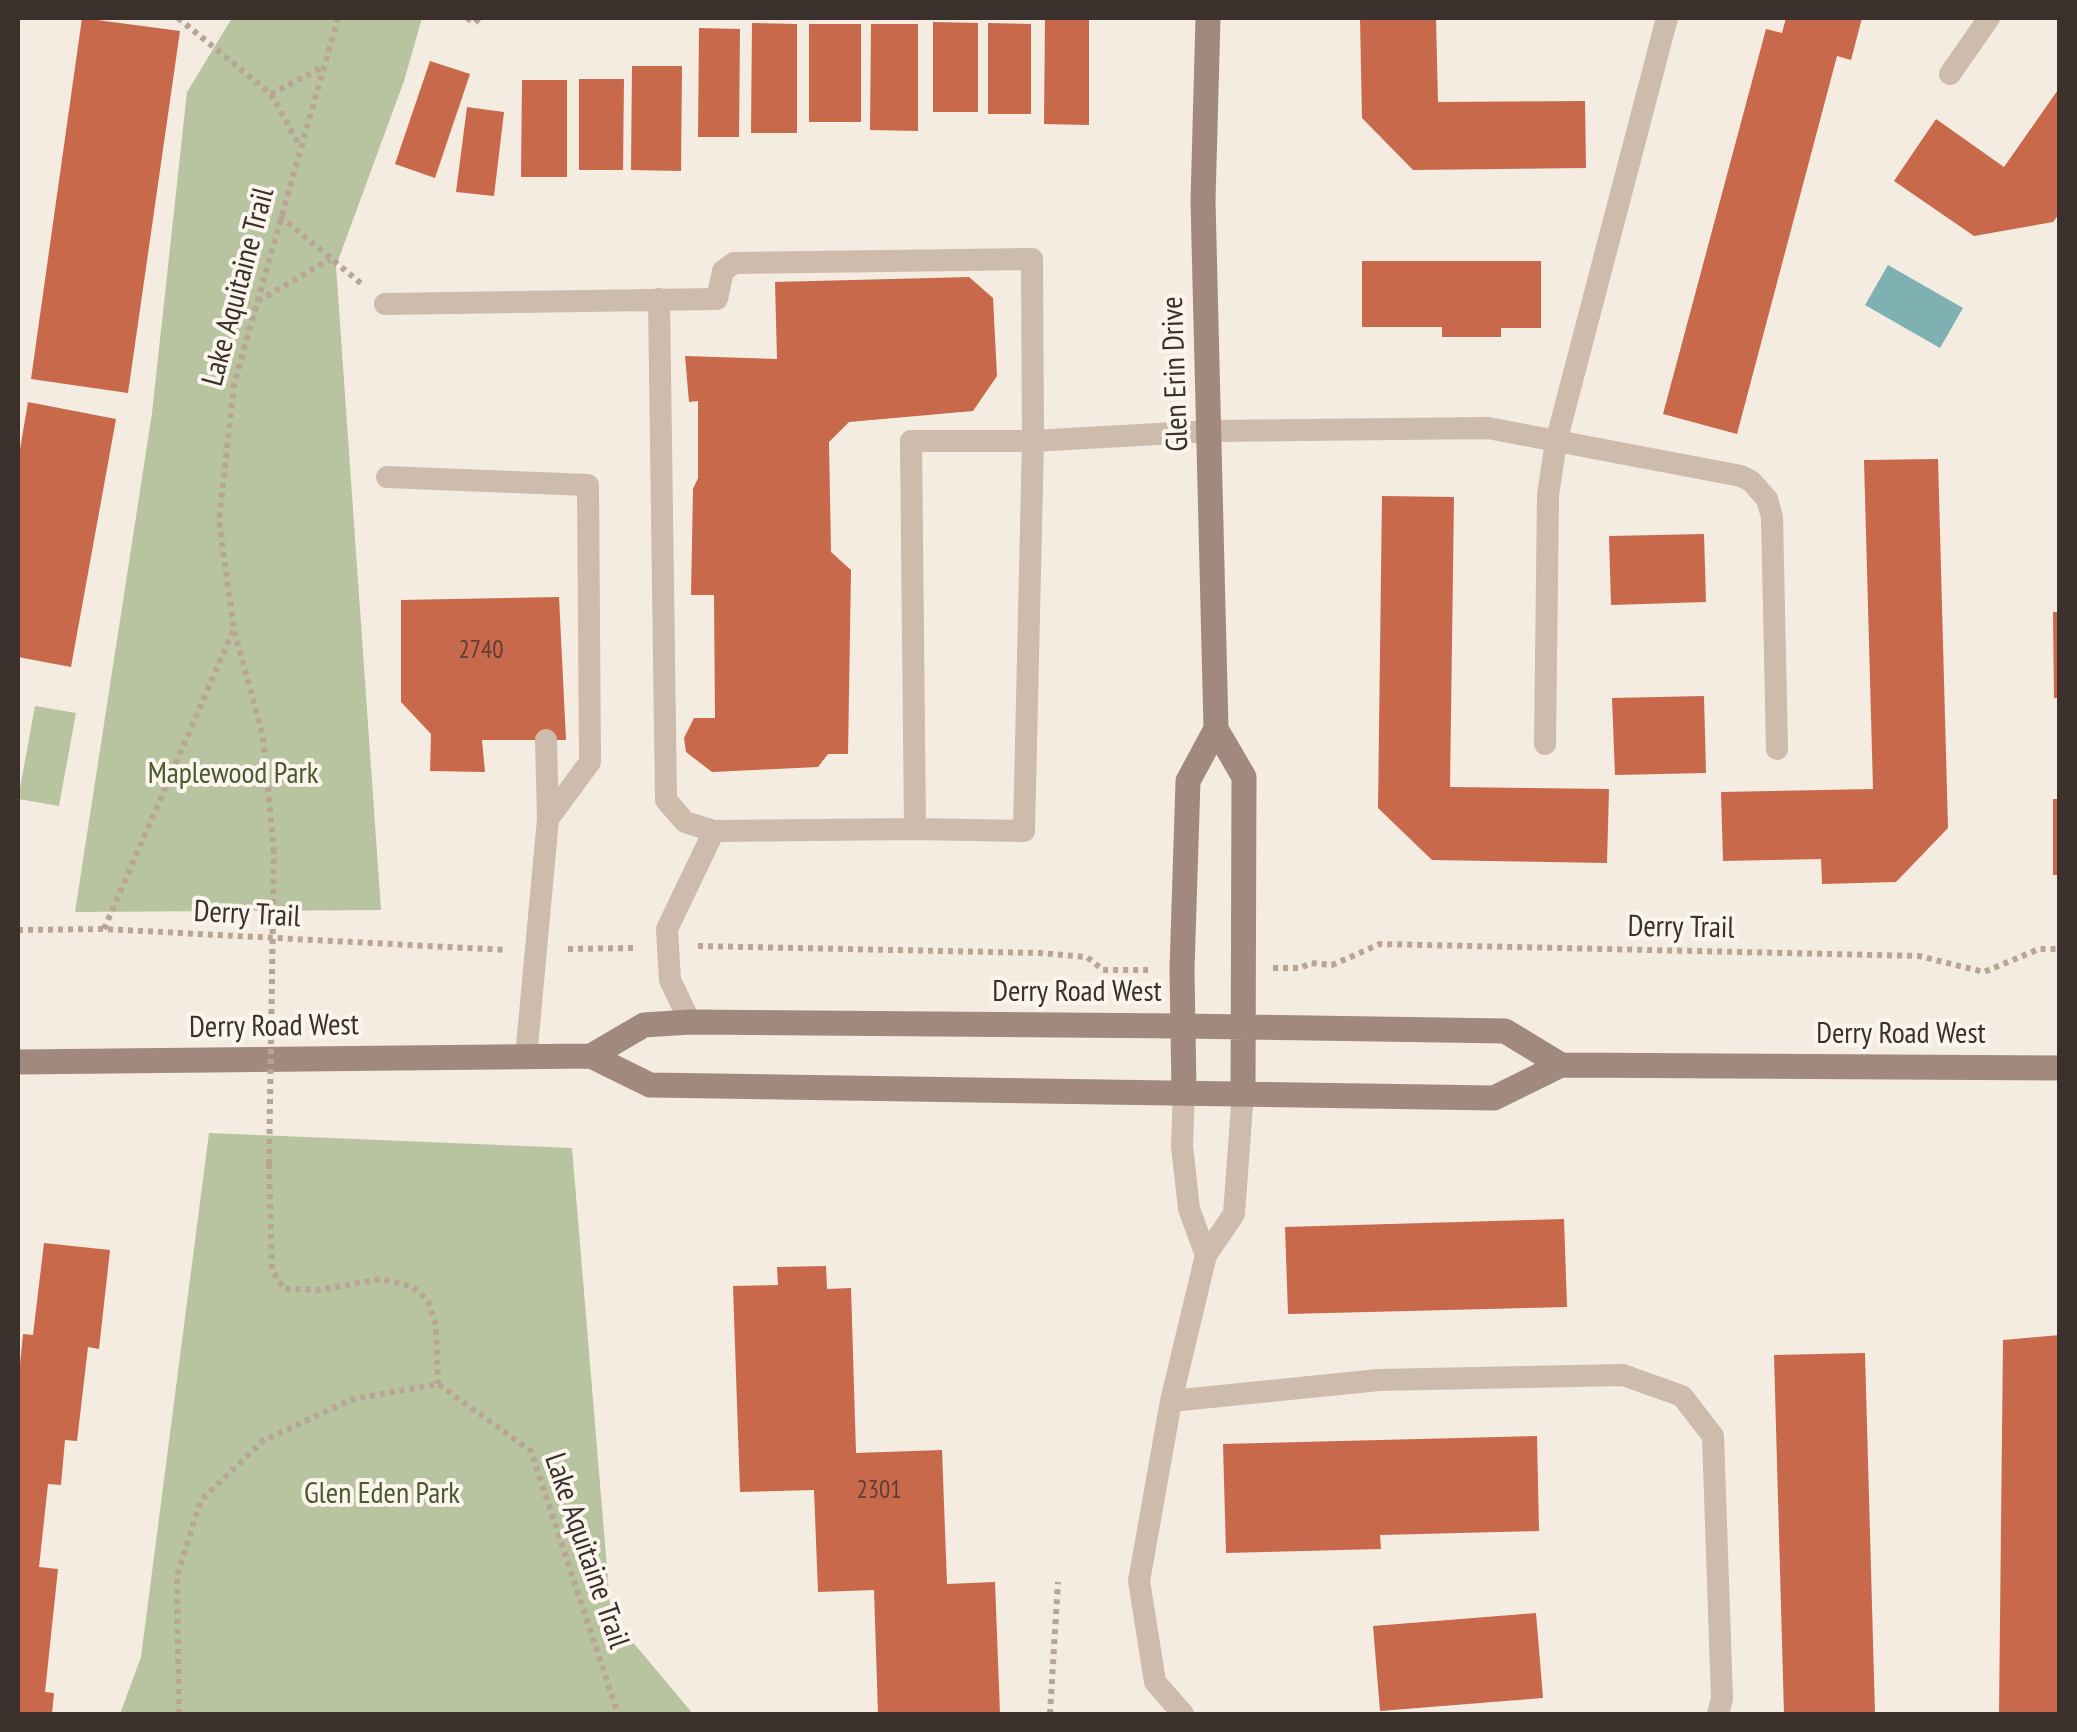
<!DOCTYPE html>
<style>
body{margin:0}
#map{position:relative;width:2077px;height:1732px;overflow:hidden;background:#f4ebe1;font-family:"PT Sans Narrow",sans-serif}
canvas{display:block}
.frame{position:absolute;inset:0;border:20px solid #3b302b;pointer-events:none}
</style>
<div id="map">
<canvas width="2077" height="1732"></canvas>
<div class="frame"></div>
</div>
<script>
const c = document.querySelector('canvas').getContext('2d');
c.lineJoin = 'round';
function fillPath(path, color) {
  c.fillStyle = color;
  c.fill(path, 'evenodd');
}
function poly(rows) {
  const path = new Path2D();
  for (const r of rows) {
    path.moveTo(r[0], r[1]);
    for (let i = 2; i < r.length; i += 2) path.lineTo(r[i], r[i + 1]);
  }
  return path;
}
function stroke(path, color, width, dash) {
  c.strokeStyle = color;
  c.lineWidth = width;
  c.lineCap = dash ? 'butt' : 'round';
  c.setLineDash(dash || []);
  c.stroke(path);
}
function label(font, color, halo, rows, align = 'center') {
  c.font = font + ' "PT Sans Narrow",sans-serif';
  c.lineWidth = 8;
  c.setLineDash([]);
  c.textBaseline = 'middle';
  c.strokeStyle = halo;
  c.fillStyle = color;
  for (const [text, x, y, turn = 0] of rows) {
    c.save();
    c.translate(x, y);
    c.rotate((+turn || 0) * Math.PI / 180);
    c.textAlign = isNaN(turn) ? turn : align;
    if (halo) c.strokeText(text, 0, 0);
    c.fillText(text, 0, 0);
    c.restore();
  }
}
const green = poly([
 [232,18,422,18,404,81,336,266,381,910,75,912,152,413,187,92],
 [35,706,76,713,59,806,18,799],
 [209,1133,572,1148,611,1616,693,1714,120,1714,141,1657]
]);
const water = poly([
 [1888,265,1963,308,1940,348,1865,305]
]);
const building = poly([
 [82,18,180,31,128,393,31,379],
 [1045,18,1089,18,1089,125,1044,124],
 [1360,18,1436,18,1438,102,1585,101,1586,168,1413,170,1362,118],
 [1786,18,1862,18,1851,60,1837,56,1737,434,1663,414,1766,29,1782,33],
 [933,22,978,23,978,112,933,112],
 [752,23,797,24,797,133,751,133],
 [988,23,1031,24,1031,114,988,114],
 [809,24,861,24,861,122,809,122],
 [871,24,918,24,918,131,870,130],
 [699,28,740,29,739,137,698,137],
 [430,61,470,74,435,178,395,164],
 [632,66,682,66,681,171,631,170],
 [579,79,624,79,623,170,579,170],
 [522,80,567,80,567,177,521,177],
 [2060,87,2060,213,2053,222,1974,236,1894,181,1936,119,2004,167],
 [467,107,504,112,494,196,456,192],
 [1362,261,1541,261,1541,328,1501,328,1501,337,1442,337,1442,327,1362,327],
 [969,277,993,298,997,376,973,411,849,422,829,442,831,552,851,570,848,754,828,754,818,767,712,772,686,752,684,738,694,718,715,718,714,595,691,595,693,489,698,478,698,401,689,402,685,356,777,359,775,282],
 [28,402,116,419,71,667,18,657,18,461],
 [1938,459,1948,828,1896,882,1822,884,1821,859,1723,861,1721,792,1873,789,1864,460],
 [1382,496,1454,497,1450,787,1609,789,1607,863,1432,860,1378,808],
 [1704,534,1706,602,1611,605,1609,536],
 [559,597,566,740,482,740,485,772,430,771,431,734,401,702,401,600],
 [2053,612,2060,612,2060,698,2054,698],
 [1704,696,1706,773,1615,775,1612,698],
 [2053,799,2060,799,2060,875,2053,875],
 [1564,1219,1567,1307,1288,1314,1285,1227],
 [44,1243,110,1250,99,1349,88,1347,77,1441,65,1440,61,1485,48,1484,39,1567,58,1569,45,1692,54,1693,52,1714,18,1714,18,1385,23,1334,33,1335],
 [826,1266,827,1289,851,1288,856,1453,942,1450,947,1584,995,1582,1000,1714,878,1714,874,1590,818,1592,814,1490,740,1492,733,1286,778,1285,777,1267],
 [2060,1335,2060,1714,1999,1714,2003,1340],
 [1865,1353,1875,1714,1784,1714,1774,1355],
 [1537,1436,1539,1531,1380,1535,1381,1549,1226,1553,1223,1444],
 [1536,1613,1543,1698,1380,1711,1373,1626]
]);
const path = poly([
 [178,18,271,94,321,68],
 [467,18,475,23,479,18],
 [271,94,299,145],
 [280,216,364,286],
 [258,301,330,259],
 [2059,752,2060,752],
 [274,852,263,736,234,630,219,521,234,384,338,18],
 [104,929,233,631],
 [18,930,104,929,505,950],
 [698,946,1040,953,1087,957,1103,970,1150,970],
 [568,949,635,948],
 [1273,968,1301,968,1310,963,1332,965,1380,944,1919,956,1984,972,2039,949,2060,949],
 [269,1164,272,1270,284,1289,319,1290,381,1279,413,1287,428,1301,436,1326,438,1384],
 [179,1714,177,1576,201,1500,264,1440,353,1399,438,1384,531,1451,618,1714],
 [1050,1714,1058,1582]
]);
const lane = poly([
 [1950,74,1989,18],
 [659,299,666,800,685,822,714,831,915,829,911,441,1033,441,1024,831,915,829],
 [385,304,717,299,723,271,734,263,1032,259,1033,441,1211,431,1488,428,1741,476,1751,481,1767,499,1772,517,1777,749],
 [387,477,588,485,590,762,548,819,526,1057],
 [546,740,548,819],
 [1545,744,1548,495,1556,442,1667,18],
 [690,1022,670,980,667,929,714,831],
 [1184,1091,1182,1146,1189,1209,1206,1255],
 [1171,1401,1379,1380,1623,1375,1682,1396,1713,1436,1722,1699,1718,1714],
 [1183,1714,1155,1682,1139,1581,1171,1401,1206,1255,1234,1214,1243,1092]
]);
const secondary = poly([
 [1216,729,1244,777,1243,1092],
 [591,1056,644,1025,690,1022,1182,1026,1505,1031,1561,1065],
 [18,1062,591,1056,650,1085,1494,1098,1561,1065,2060,1068],
 [1184,1091,1182,969,1188,781,1216,729,1203,201,1208,18]
]);
const pathBridge = poly([
 [269,1164,274,852]
]);
const numberNames = [
 ["2740",481,651],
 ["2301",879,1491]
];
const streetNames = [
 ["Lake Aquitaine Trail",239,287,-75],
 ["Glen Erin Drive",1176,374,-92],
 ["Derry Trail",247,915,3],
 ["Derry Trail",1681,928,1],
 ["Derry Road West",1077,992],
 ["Derry Road West",274,1027,-1],
 ["Derry Road West",1901,1034],
 ["Lake Aquitaine Trail",586,1551,71]
];
const parkNames = [
 ["Maplewood Park",233,774],
 ["Glen Eden Park",382,1494]
];
fillPath(green, '#b8c4a0');
fillPath(water, '#7fb0b2');
fillPath(building, '#c8694b');
stroke(path, '#b9a596', 6, [5, 5]);
stroke(lane, '#cdbbac', 22);
stroke(secondary, '#a18a7d', 25);
stroke(pathBridge, '#b9a596', 6, [5, 5]);
label('25px', '#5e3e33', null, numberNames);
label('30px', '#3b302b', '#fbf5ee', streetNames);
label('30px', '#4a5a2e', '#fbf5ee', parkNames);
</script>
